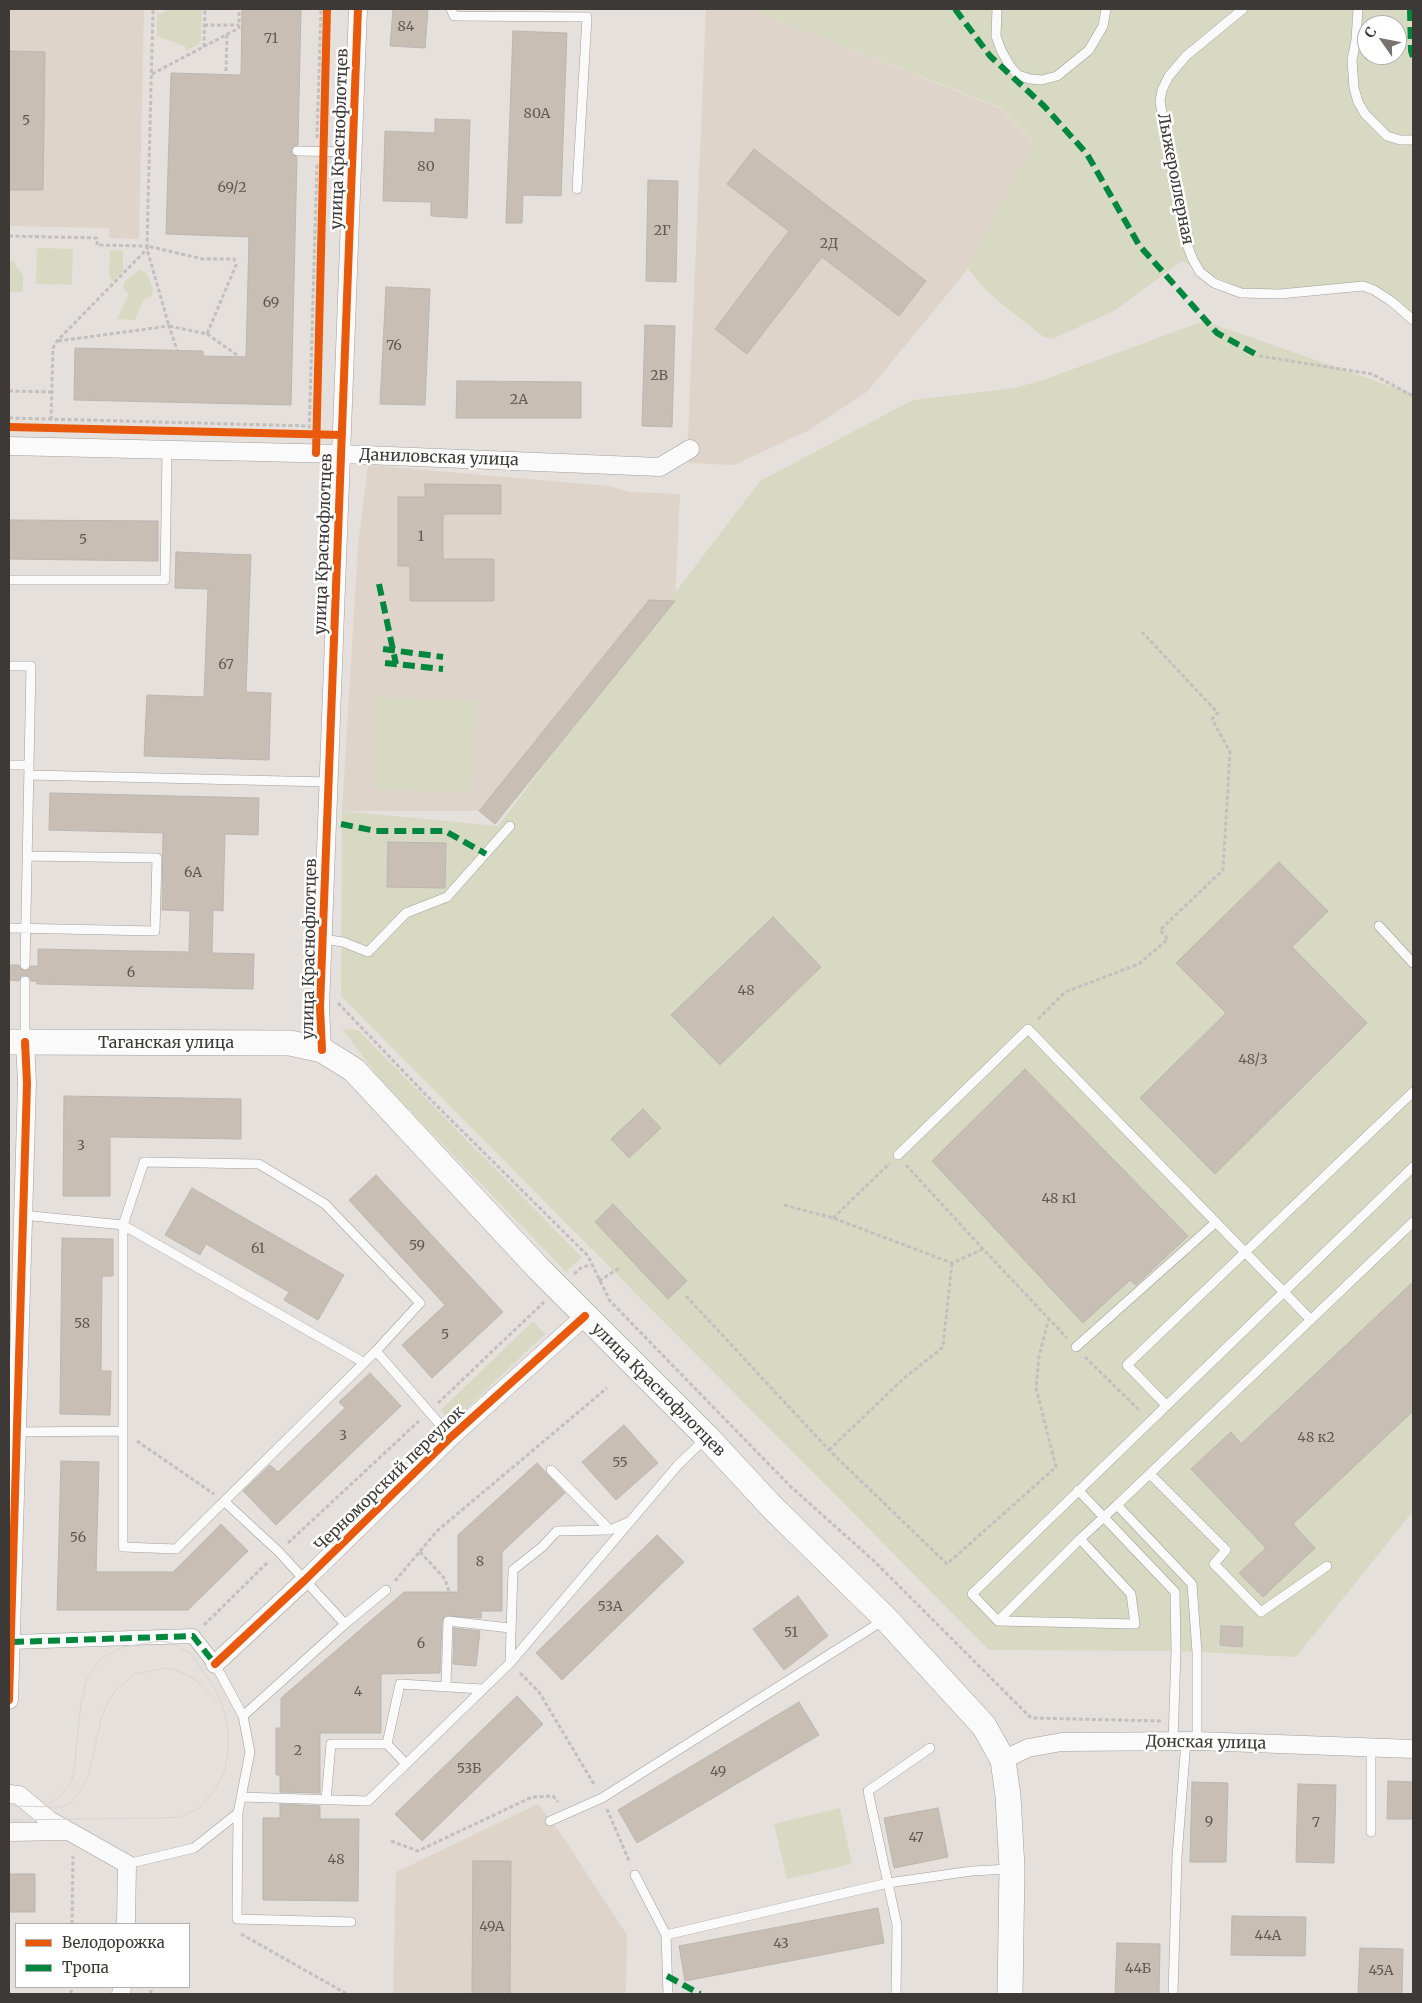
<!DOCTYPE html>
<meta charset="utf-8">
<style>
body{margin:0}
#map{position:relative;width:1422px;height:2003px;overflow:hidden;background:#e5e0db;font-family:Merriweather,serif}
canvas{display:block}
.frame{position:absolute;inset:0;border:10px solid #3d3936;pointer-events:none}
.legend{position:absolute;left:15px;top:1923px;width:175px;height:65px;box-sizing:border-box;background:#fff;border:1px solid #b1b0af;margin:0;padding:6px 9px;list-style:none;font-size:15px;color:#3d3936}
.legend li{display:flex;align-items:center;gap:10px;height:25px}
.legend b{width:25px;border:1px solid #b1b0af}
.north{position:absolute;left:1357px;top:15px;width:50px;height:50px;box-sizing:border-box;background:#fff;border:1px solid #b1b0af;border-radius:50%;rotate:303deg;font-size:14px;font-weight:700;line-height:20px;text-align:center;color:#3d3936}
.north::after{content:'';display:block;margin:auto;width:18px;height:22px;background:#787370;clip-path:polygon(50% 0,100% 100%,50% 72%,0 100%)}
</style>
<div id="map">
<canvas width="1422" height="2003"></canvas>
<div class="frame"></div>
<ul class="legend">
<li><b style="height:6px;background:#e8590c"></b>Велодорожка</li>
<li><b style="height:6px;background:#00873e"></b>Тропа</li>
</ul>
<div class="north">С</div>
</div>
<script>
const c = document.querySelector('canvas').getContext('2d');
c.lineJoin = 'round';
function fillPath(path, color) {
  c.fillStyle = color;
  c.fill(path, 'evenodd');
}
function poly(rows) {
  const path = new Path2D();
  for (const r of rows) {
    path.moveTo(r[0], r[1]);
    for (let i = 2; i < r.length; i += 2) path.lineTo(r[i], r[i + 1]);
  }
  return path;
}
function stroke(path, color, width, dash) {
  c.strokeStyle = color;
  c.lineWidth = width;
  c.lineCap = dash ? 'butt' : 'round';
  c.setLineDash(dash || []);
  c.stroke(path);
}
function label(font, color, halo, rows, align = 'center') {
  c.font = font + ' Merriweather,serif';
  c.lineWidth = 5;
  c.setLineDash([]);
  c.textBaseline = 'middle';
  c.strokeStyle = halo;
  c.fillStyle = color;
  for (const [text, x, y, turn = 0] of rows) {
    c.save();
    c.translate(x, y);
    c.rotate((+turn || 0) * Math.PI / 180);
    c.textAlign = isNaN(turn) ? turn : align;
    if (halo) c.strokeText(text, 0, 0);
    c.fillText(text, 0, 0);
    c.restore();
  }
}
const built = poly([
 [9,9,144,9,139,239,109,238,109,228,9,226],
 [706,9,750,9,1001,109,1034,143,968,269,867,392,809,430,734,465,689,463,690,449,688,436],
 [368,465,609,486,630,492,680,494,675,601,649,600,479,811,342,811,358,546],
 [538,1804,561,1834,627,1935,626,1994,393,1994,396,1872]
]);
const green = poly([
 [169,9,202,9,201,40,199,44,186,51,186,47,157,36,157,12,160,14],
 [750,9,1413,9,1413,318,1371,282,1258,297,1182,261,1114,311,1052,339,1044,337,1003,305,984,288,968,269,1034,142,1001,108],
 [1367,25,1397,25,1397,55,1367,55],
 [37,248,73,249,72,285,36,284],
 [110,250,123,251,123,271,113,281,109,277],
 [9,261,13,261,23,276,23,292,9,292],
 [139,270,145,272,148,276,153,290,152,296,143,300,135,320,117,319,129,294,123,287,125,281],
 [1204,321,1413,394,1413,1511,1296,1657,1176,1651,989,1650,341,996,342,811,498,826,760,481,913,400,1015,388,1046,379],
 [377,697,476,701,469,793,377,789],
 [342,1029,358,1030,582,1257,566,1272,381,1080],
 [533,1321,545,1334,465,1410,451,1416,445,1415,441,1410],
 [840,1808,852,1864,787,1879,774,1824]
]);
const building = poly([
 [242,9,301,9,298,145,294,146,291,150,292,154,297,157,291,405,74,400,75,348,203,351,203,356,246,357,249,237,166,234,171,73,241,75,242,9],
 [393,9,428,9,425,48,390,46,393,9],
 [513,31,567,33,561,196,523,195,522,223,506,223,513,31],
 [9,51,45,52,43,190,9,190,9,51],
 [435,119,470,120,467,218,431,216,431,202,383,201,385,131,435,133,435,119],
 [754,149,926,281,899,316,822,257,747,354,715,329,789,231,727,184,754,149],
 [648,180,678,181,676,282,646,281,648,180],
 [386,287,430,289,425,405,380,404,386,287],
 [645,325,675,326,672,427,642,426,645,325],
 [457,381,581,382,581,418,456,418,457,381],
 [425,484,501,485,501,514,443,514,443,559,494,559,494,601,410,601,410,566,398,566,398,497,425,497,425,484],
 [9,520,158,521,158,561,9,559,9,520],
 [176,552,251,555,246,692,271,693,269,760,144,756,147,695,204,697,208,589,175,588,176,552],
 [649,600,675,601,495,824,479,811,649,600],
 [50,793,259,798,258,835,225,834,223,911,213,910,212,953,254,954,253,989,37,984,37,981,31,981,30,977,25,975,21,976,19,981,9,980,9,965,19,965,20,968,24,971,28,970,31,966,38,966,38,949,189,952,190,911,162,910,163,833,49,830,50,793],
 [388,842,446,843,445,888,387,887,388,842],
 [1279,862,1328,911,1292,947,1367,1023,1215,1174,1140,1098,1226,1013,1176,963,1279,862],
 [773,917,821,967,720,1065,671,1015,773,917],
 [1025,1069,1188,1236,1136,1285,1130,1280,1083,1323,932,1161,1025,1069],
 [64,1096,241,1099,241,1139,110,1137,110,1196,63,1196,64,1096],
 [643,1109,661,1128,629,1158,611,1139,643,1109],
 [376,1175,503,1312,432,1378,402,1345,445,1305,349,1200,376,1175],
 [192,1188,344,1275,318,1320,284,1300,289,1292,206,1244,200,1255,165,1235,192,1188],
 [613,1204,687,1281,668,1299,595,1222,613,1204],
 [62,1238,113,1239,113,1276,102,1276,101,1371,111,1371,110,1415,60,1414,62,1238],
 [1413,1282,1413,1411,1293,1524,1315,1548,1263,1597,1239,1573,1266,1548,1191,1469,1231,1432,1241,1444,1413,1282],
 [370,1373,401,1406,276,1525,243,1491,270,1465,278,1472,345,1408,339,1402,370,1373],
 [624,1425,658,1463,616,1500,582,1462,624,1425],
 [61,1461,99,1462,96,1572,173,1572,221,1524,248,1551,188,1610,57,1610,61,1461],
 [537,1463,565,1493,502,1552,502,1611,481,1611,481,1618,445,1616,442,1621,440,1673,381,1674,381,1733,320,1733,320,1793,280,1792,280,1775,276,1775,276,1728,281,1728,281,1698,404,1592,458,1592,458,1535,537,1463],
 [657,1535,684,1562,562,1680,536,1653,657,1535],
 [798,1596,828,1636,784,1670,753,1629,798,1596],
 [1221,1626,1243,1627,1242,1647,1220,1645,1221,1626],
 [454,1628,480,1631,476,1666,453,1664,454,1628],
 [517,1696,543,1724,422,1841,395,1814,517,1696],
 [799,1702,819,1735,637,1843,618,1810,799,1702],
 [1388,1781,1413,1782,1413,1819,1387,1819,1388,1781],
 [1192,1782,1228,1783,1226,1862,1190,1862,1192,1782],
 [1298,1784,1336,1785,1334,1863,1296,1862,1298,1784],
 [280,1804,320,1806,320,1819,359,1819,358,1901,263,1900,263,1818,280,1818,280,1804],
 [938,1808,948,1857,894,1868,884,1818,938,1808],
 [473,1861,511,1861,510,1994,472,1994,473,1861],
 [9,1874,35,1874,35,1912,9,1912,9,1874],
 [878,1908,884,1943,685,1981,679,1946,878,1908],
 [1232,1916,1306,1917,1305,1956,1231,1955,1232,1916],
 [1117,1943,1160,1944,1159,1994,1115,1994,1117,1943],
 [1360,1948,1403,1949,1402,1994,1358,1994,1360,1948]
]);
const path = poly([
 [204,25,239,25],
 [204,47,205,9],
 [226,71,227,34],
 [152,74,239,28,239,9],
 [317,138,321,9],
 [9,236,97,238,97,245,147,246,153,9],
 [207,334,240,357],
 [58,341,169,326,177,350],
 [1259,356,1372,374,1413,396],
 [9,391,52,392],
 [9,418,310,426],
 [51,420,53,348,57,341,147,249,147,246,203,259,234,259,236,265,207,334,169,326,147,249],
 [309,435,317,164],
 [338,1003,428,1097,577,1245,588,1256,610,1301,790,1486,874,1561,1031,1718,1161,1721],
 [1038,1019,1065,992,1139,964,1168,939,1160,930,1223,870,1230,752,1212,719,1218,713,1142,632],
 [906,1165,983,1249,1067,1338],
 [784,1205,833,1218,952,1263,983,1249],
 [833,1218,890,1163],
 [574,1274,582,1267,591,1265],
 [599,1281,621,1267],
 [686,1296,829,1450,947,1564,1056,1467,1036,1388,1039,1356,1049,1318],
 [1085,1357,1141,1412],
 [438,1403,544,1302],
 [137,1441,214,1494],
 [829,1450,902,1380,943,1347,952,1263],
 [288,1543,419,1421],
 [420,1552,445,1579,451,1598,451,1608],
 [395,1581,437,1531,607,1388],
 [204,1625,269,1561],
 [520,1673,539,1692,595,1786],
 [607,1809,630,1863],
 [391,1841,418,1851,532,1797,553,1796,558,1802],
 [72,1924,73,1856],
 [241,1934,347,1994],
 [71,1994,72,1987],
 [151,1994,151,1987]
]);
const service = poly([
 [451,9,454,16,587,17,577,189],
 [997,9,996,36,1001,50,1010,66,1018,75,1030,79,1042,80,1057,76,1089,50,1103,26,1106,9],
 [1243,9,1186,56,1169,76,1162,90,1160,101,1172,171,1186,242,1193,260,1200,272,1214,283,1241,293,1280,294,1363,286,1374,290,1391,301,1413,320],
 [1358,9,1356,40,1352,60,1354,88,1358,102,1365,114,1387,136,1400,140,1413,140],
 [297,151,353,152],
 [9,580,165,580,167,450],
 [9,666,31,666,25,965],
 [9,765,29,765],
 [29,775,329,782],
 [1379,926,1413,963],
 [9,928,155,931,157,858,27,856],
 [323,939,343,942,368,952,406,913,447,897,510,826],
 [25,1041,25,981],
 [898,1155,1028,1029,1311,1320],
 [144,1162,259,1164,325,1204,420,1303,376,1351,176,1549,123,1547,123,1225,144,1162],
 [22,1215,123,1225,363,1362],
 [1076,1347,1215,1223],
 [376,1351,451,1437],
 [1166,1405,1127,1365,1413,1092],
 [16,1432,122,1431],
 [551,1470,610,1530],
 [1150,1474,1226,1550,1214,1564,1261,1612,1327,1566],
 [1078,1490,1175,1592,1176,1651,1173,1741],
 [225,1502,279,1552,345,1624],
 [1117,1505,1080,1539,1131,1594,1135,1624,998,1621,972,1594,1413,1167],
 [998,1621,1080,1539],
 [510,1663,513,1570,542,1547,557,1531,610,1530,628,1522],
 [446,1686,448,1621,510,1628],
 [243,1716,345,1624,386,1590],
 [1197,1741,1197,1652,1192,1584,1117,1505,1413,1222],
 [406,1764,387,1744,400,1684,482,1689],
 [241,1797,368,1801,510,1663,678,1465,707,1437],
 [326,1800,331,1744,387,1744],
 [238,1813,237,1919,351,1922],
 [550,1821,602,1798,884,1620],
 [1371,1832,1371,1748],
 [127,1864,194,1848,238,1813,250,1752,243,1716,215,1664],
 [635,1875,666,1935,668,1994],
 [666,1935,888,1883,972,1871,1009,1869],
 [896,1994,897,1925,868,1791,930,1748],
 [1173,1994,1177,1857,1186,1741]
]);
const pedestrian = poly([
 [12,1642,193,1636,215,1664]
]);
const minor = poly([
 [9,446,341,454,660,467,690,449],
 [322,1050,320,1007,358,9],
 [215,1664,305,1580,451,1437,585,1316],
 [9,1700,27,1083,25,1042],
 [1003,1760,1028,1748,1062,1742,1197,1741,1413,1749],
 [9,1794,19,1795,49,1820,127,1864,126,1924],
 [9,1832,68,1831],
 [121,1994,122,1987]
]);
const secondary = poly([
 [9,1042,290,1043,322,1050,354,1070,538,1268,707,1437,772,1507,886,1619,984,1726,1003,1760,1008,1796,1012,1868,1010,1994]
]);
const tram = poly([
 [9,1806,59,1807,69,1804,78,1794,89,1774,101,1719,108,1701,117,1689,135,1674,165,1668,175,1670,186,1674,197,1681,217,1701],
 [9,1820,160,1818,180,1817,199,1808,214,1791,224,1773,228,1753,228,1731,223,1707,214,1686,191,1654,172,1643,160,1641,123,1647,102,1658,93,1669,86,1681,81,1703,74,1771,71,1783,58,1798,46,1806]
]);
const quiet = poly([
 [955,9,990,56,1044,106,1087,154,1139,245,1217,333,1259,356],
 [1410,9,1411,51,1413,57],
 [379,584,396,664],
 [383,649,443,657],
 [385,663,443,669],
 [341,824,376,831,445,831,486,854],
 [12,1642,193,1636,215,1664],
 [667,1976,700,1994]
]);
const cycleway = poly([
 [9,427,342,435],
 [316,453,327,9],
 [322,1050,320,1007,358,9],
 [215,1664,305,1580,451,1437,585,1316],
 [9,1700,27,1083,25,1042]
]);
const numberNames = [
 ["84",406,27],
 ["71",271,39],
 ["80А",537,114],
 ["5",26,121],
 ["80",426,167],
 ["69/2",232,188],
 ["2Г",662,231],
 ["2Д",829,244],
 ["69",271,303],
 ["76",394,346],
 ["2В",659,376],
 ["2А",519,400],
 ["1",421,537],
 ["5",83,540],
 ["67",226,665],
 ["6А",193,873],
 ["6",131,973],
 ["48",746,991],
 ["48/3",1253,1060],
 ["3",81,1146],
 ["48 к1",1059,1199],
 ["59",417,1246],
 ["61",258,1249],
 ["58",82,1324],
 ["5",445,1335],
 ["3",343,1436],
 ["48 к2",1316,1438],
 ["55",620,1463],
 ["56",78,1538],
 ["8",480,1562],
 ["53А",610,1607],
 ["51",791,1633],
 ["6",421,1644],
 ["4",358,1692],
 ["2",298,1751],
 ["53Б",469,1769],
 ["49",718,1772],
 ["9",1209,1822],
 ["7",1316,1823],
 ["47",916,1838],
 ["48",336,1860],
 ["49А",492,1927],
 ["44А",1268,1936],
 ["43",781,1944],
 ["44Б",1138,1969],
 ["45А",1381,1971]
];
const streetNames = [
 ["улица Краснофлотцев",340,139,-88],
 ["Лыжероллерная",1175,179,79],
 ["Даниловская улица",439,458,2],
 ["улица Краснофлотцев",324,544,-88],
 ["улица Краснофлотцев",310,949,-89],
 ["Таганская улица",166,1043],
 ["улица Краснофлотцев",658,1390,45],
 ["Черноморский переулок",390,1479,-44],
 ["Донская улица",1206,1743,1]
];
fillPath(built, '#ded4ca');
fillPath(green, '#d8d9c2');
fillPath(building, '#c8beb3');
stroke(building, '#bab6b2', 1);
stroke(service, '#a19e9a', 10);
stroke(pedestrian, '#a19e9a', 15);
stroke(minor, '#a19e9a', 19);
stroke(secondary, '#a19e9a', 26);
stroke(path, '#c1c0be', 3, [4, 2.5]);
stroke(service, '#fbfafa', 9);
stroke(pedestrian, '#fbfafa', 14);
stroke(minor, '#fbfafa', 18);
stroke(secondary, '#fbfafa', 25);
stroke(tram, '#d6d4d2', 1);
stroke(quiet, '#00873e', 6, [12, 6]);
stroke(cycleway, '#e8590c', 8);
label('14px', '#605a55', null, numberNames);
label('16px', '#3d3936', '#fff', streetNames);
</script>
